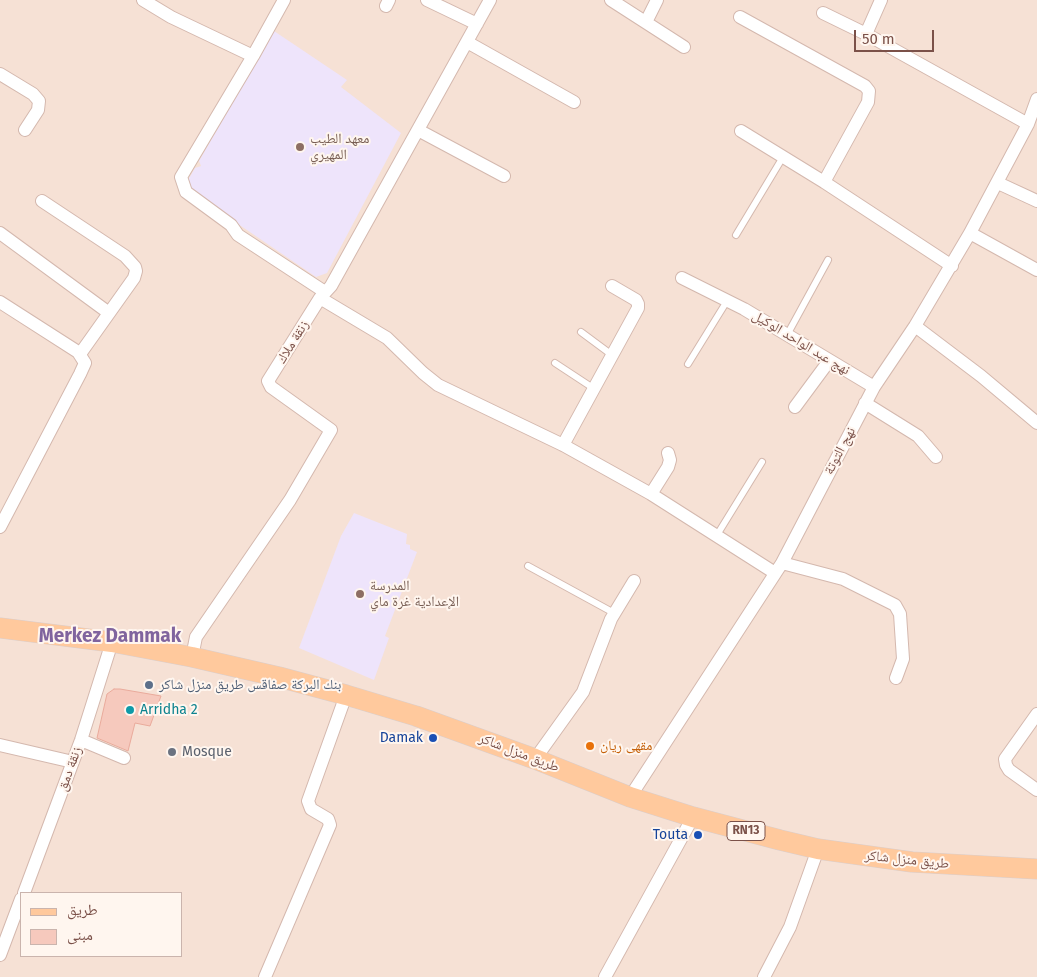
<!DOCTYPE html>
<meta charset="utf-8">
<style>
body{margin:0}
#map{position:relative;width:1037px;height:977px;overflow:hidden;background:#fef1e7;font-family:"Fira Sans","Noto Naskh Arabic",sans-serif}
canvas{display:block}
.legend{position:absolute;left:20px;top:892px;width:162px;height:65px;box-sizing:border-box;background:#fff6ef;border:1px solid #cab4ad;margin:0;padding:6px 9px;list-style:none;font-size:15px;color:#7b5149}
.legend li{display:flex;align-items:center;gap:10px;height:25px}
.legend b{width:25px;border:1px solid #cab4ad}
.scale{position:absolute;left:854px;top:30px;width:80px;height:22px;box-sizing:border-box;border:2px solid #7b5149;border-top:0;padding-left:6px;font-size:15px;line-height:18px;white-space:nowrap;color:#7b5149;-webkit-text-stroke:4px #fff6ef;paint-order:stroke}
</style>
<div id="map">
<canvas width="1037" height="977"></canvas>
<ul class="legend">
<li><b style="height:6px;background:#ffc99d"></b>طريق</li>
<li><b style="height:14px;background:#f6c9bd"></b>مبنى</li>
</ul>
<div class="scale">50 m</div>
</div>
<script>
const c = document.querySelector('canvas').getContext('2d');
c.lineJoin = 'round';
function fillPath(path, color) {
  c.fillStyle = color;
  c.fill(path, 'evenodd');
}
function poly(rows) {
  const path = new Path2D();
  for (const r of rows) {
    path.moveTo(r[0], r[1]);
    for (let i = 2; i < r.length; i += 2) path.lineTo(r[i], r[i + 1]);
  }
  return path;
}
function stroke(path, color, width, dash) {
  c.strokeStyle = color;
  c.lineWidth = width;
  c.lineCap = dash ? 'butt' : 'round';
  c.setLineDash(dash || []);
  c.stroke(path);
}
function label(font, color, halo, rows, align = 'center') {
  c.font = font + ' "Fira Sans","Noto Naskh Arabic",sans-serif';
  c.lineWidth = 4;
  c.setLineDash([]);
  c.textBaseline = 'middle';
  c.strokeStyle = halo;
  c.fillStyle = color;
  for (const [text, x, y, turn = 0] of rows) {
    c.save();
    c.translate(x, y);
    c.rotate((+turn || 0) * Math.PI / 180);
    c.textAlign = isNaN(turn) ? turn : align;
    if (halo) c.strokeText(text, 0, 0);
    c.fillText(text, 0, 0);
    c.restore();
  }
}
const residential = poly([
 [0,0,1037,0,1037,977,0,977],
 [21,893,181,893,181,956,21,956]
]);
const education = poly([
 [274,31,347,80,341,87,401,133,327,273,316,277,191,192,188,180,195,168,201,166,199,161],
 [354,513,407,534,406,544,410,545,410,549,417,552,385,636,389,638,374,680,299,648,341,536]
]);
const building = poly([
 [114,689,120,689,161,696,150,726,135,723,128,751,97,738,107,694,114,689]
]);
const lane = poly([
 [736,235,783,157],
 [581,332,612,355],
 [787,335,828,260],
 [555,363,593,388],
 [688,364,727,301],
 [717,535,762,462],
 [528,566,614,613]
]);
const street = poly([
 [143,0,171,17,253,56],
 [284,0,253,56,181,177,186,192,231,225,238,235,325,292],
 [427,0,477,24],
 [611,0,684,47],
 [386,6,389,0],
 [823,13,866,34,1028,124],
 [740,17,865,86,869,91,868,102,824,182],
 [646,22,657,0],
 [866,34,881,0],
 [467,42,574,102],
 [0,74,33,94,39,101,38,110,25,130],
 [418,130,504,176],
 [741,131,824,182,952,266],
 [998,183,1037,201],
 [42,201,125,256,135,267,136,271,134,278,80,354],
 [0,233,109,313],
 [970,233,1037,270],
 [682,278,744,309,874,387],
 [320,298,387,338,423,373,438,385,563,445,651,494,775,573],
 [0,302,78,352,85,363,80,374,0,527],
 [915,326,981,376,1037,423],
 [865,403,918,436,936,457],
 [795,407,829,361],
 [563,445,638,308,638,304,636,300,612,286],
 [651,494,668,467,670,460,668,453],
 [782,563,843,579,895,605,900,614,903,659,896,678],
 [192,657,196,637,290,500,331,430,271,387,268,381,320,298,331,286,490,0],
 [1037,714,1005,759,1006,765,1009,770,1037,790],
 [81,740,124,758],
 [0,745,73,762],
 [535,759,583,692,611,619,634,581],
 [630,797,782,563,874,387,915,326,970,233,1028,124,1037,99],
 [24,893,81,740,112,642],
 [0,955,21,899],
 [265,977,330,825,328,819,311,809,308,801,346,695],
 [605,977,693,817],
 [764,977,790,927,818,849]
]);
const primary = poly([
 [0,628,112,642,192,657,279,677,346,695,416,716,535,759,630,797,693,817,780,840,818,849,912,862,1037,869]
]);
const markers = [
 [300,147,5,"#8d6e63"],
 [360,594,5,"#8d6e63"],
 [149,685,5,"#5c6f8a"],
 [130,710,5,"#0f9aa8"],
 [433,738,5,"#1a4fb4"],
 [590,746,5,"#e8710a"],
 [172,752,5,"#6b7280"],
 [698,835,5,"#1a4fb4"]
];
const shields = [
 [746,831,38]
];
const shieldNames = [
 ["RN13",746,831]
];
const educationNames = [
 ["معهد الطيب",310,139],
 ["المهيري",310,155],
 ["المدرسة",370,586],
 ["الإعدادية غرة ماي",370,602]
];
const streetNames = [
 ["زنقة ملاك",293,342,-58],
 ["نهج عبد الواحد الوكيل",801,343,31],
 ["نهج التوتة",840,451,-62],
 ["طريق منزل شاكر",519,753,21],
 ["زنقة دمق",70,769,-70],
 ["طريق منزل شاكر",907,860,6]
];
const serviceNames = [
 ["بنك البركة صفاقس طريق منزل شاكر",159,685]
];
const cultureNames = [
 ["Arridha 2",140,710]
];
const transitNames = [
 ["Damak",423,738],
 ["Touta",688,835]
];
const foodNames = [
 ["مقهى ريان",600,746]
];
const worshipNames = [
 ["Mosque",182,752]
];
const districtNames = [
 ["Merkez Dammak",110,637]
];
fillPath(residential, '#f6e1d5');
fillPath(education, '#eee4fb');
fillPath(building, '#f6c9bd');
stroke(building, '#eaab9c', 1);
stroke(lane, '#d4b8ae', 8);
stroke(street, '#d4b8ae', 14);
stroke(primary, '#dacecc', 21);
stroke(lane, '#fff', 6);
stroke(street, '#fff', 12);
stroke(primary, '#ffc99d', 20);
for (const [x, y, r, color] of markers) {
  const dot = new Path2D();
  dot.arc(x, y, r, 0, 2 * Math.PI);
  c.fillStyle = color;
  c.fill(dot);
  stroke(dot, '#fff6ef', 2);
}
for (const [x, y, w] of shields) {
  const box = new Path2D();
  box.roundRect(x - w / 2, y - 9.5, w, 19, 4);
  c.fillStyle = '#fff6ef';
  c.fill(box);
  stroke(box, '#7b5149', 1);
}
label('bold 12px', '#7b5149', null, shieldNames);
label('14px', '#785e54', '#fff6ef', educationNames, 'left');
label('14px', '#7b5149', '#fff6ef', streetNames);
label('14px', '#4e5e75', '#fff6ef', serviceNames, 'left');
label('14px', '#0d838f', '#fff6ef', cultureNames, 'left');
label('14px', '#164399', '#fff6ef', transitNames, 'right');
label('14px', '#c56008', '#fff6ef', foodNames, 'left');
label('14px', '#5b616d', '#fff6ef', worshipNames, 'left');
label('bold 19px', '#80649e', '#fff6ef', districtNames);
</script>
